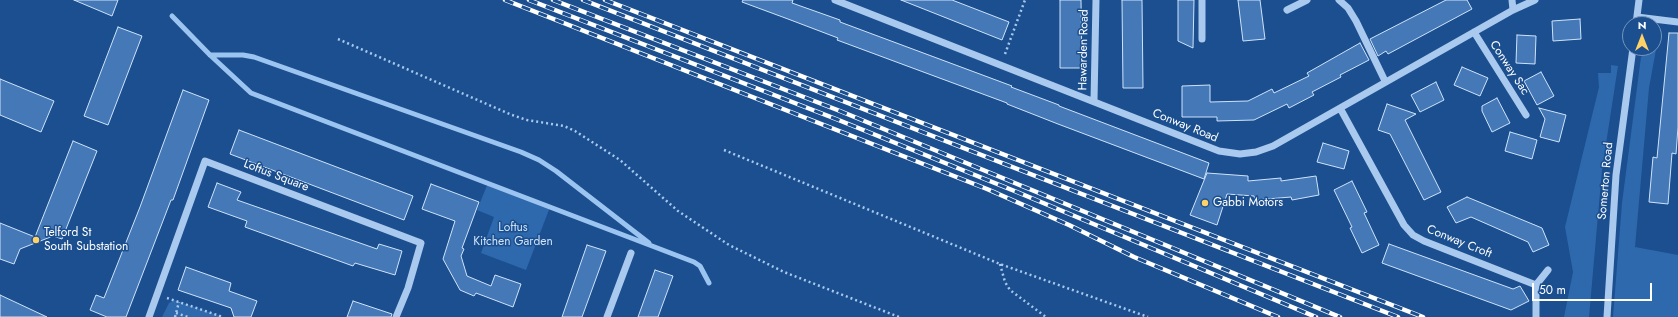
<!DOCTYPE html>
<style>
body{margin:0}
#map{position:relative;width:1678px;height:317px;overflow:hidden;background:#1b4f8f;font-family:Jost,sans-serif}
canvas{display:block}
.north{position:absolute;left:1622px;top:16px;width:40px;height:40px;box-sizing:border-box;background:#1b4f8f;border:1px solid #7695bc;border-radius:50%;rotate:0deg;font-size:11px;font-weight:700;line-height:16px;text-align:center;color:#fff}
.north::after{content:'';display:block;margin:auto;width:14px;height:18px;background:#ffd166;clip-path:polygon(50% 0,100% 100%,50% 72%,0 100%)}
.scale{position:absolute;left:1532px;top:283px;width:120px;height:18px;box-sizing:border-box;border:2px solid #fff;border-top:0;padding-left:5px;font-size:12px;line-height:14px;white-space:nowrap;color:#fff;-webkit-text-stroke:3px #1b4f8f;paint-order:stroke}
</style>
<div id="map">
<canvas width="1678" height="317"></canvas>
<div class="north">N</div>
<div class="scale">50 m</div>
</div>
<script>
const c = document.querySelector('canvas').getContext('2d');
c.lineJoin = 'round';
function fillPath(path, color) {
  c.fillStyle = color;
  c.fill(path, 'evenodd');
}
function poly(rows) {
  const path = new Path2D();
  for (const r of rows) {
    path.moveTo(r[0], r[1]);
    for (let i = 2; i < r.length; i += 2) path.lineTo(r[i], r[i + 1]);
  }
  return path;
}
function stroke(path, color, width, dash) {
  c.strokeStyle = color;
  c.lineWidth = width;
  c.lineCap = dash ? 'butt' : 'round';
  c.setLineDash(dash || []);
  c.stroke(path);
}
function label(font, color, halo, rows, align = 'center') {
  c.font = font + ' Jost,sans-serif';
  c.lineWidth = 3;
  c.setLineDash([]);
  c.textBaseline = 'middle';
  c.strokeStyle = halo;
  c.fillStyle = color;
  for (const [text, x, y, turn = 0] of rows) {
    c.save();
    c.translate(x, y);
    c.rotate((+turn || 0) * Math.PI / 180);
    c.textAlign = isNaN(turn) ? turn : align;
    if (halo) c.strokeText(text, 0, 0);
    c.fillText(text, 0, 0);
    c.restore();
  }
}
const green = poly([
 [1657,44,1649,88,1635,247,1678,255,1678,317,1613,317,1622,203,1641,57],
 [1611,65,1618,66,1602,170,1589,317,1564,317,1573,272,1565,227,1599,87,1598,73,1611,73],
 [488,183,550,207,526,270,481,253,494,217,477,210],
 [174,300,223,317,162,317,169,303]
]);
const stream = poly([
 [172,16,210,55,251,93,694,262,700,266,709,283],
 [210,55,243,55,254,57,521,152,539,160,556,171,649,243]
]);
const building = poly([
 [74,0,118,0,112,16,74,0],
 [743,0,793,0,792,3,840,20,840,22,1012,86,1011,87,1059,105,1059,106,1209,163,1204,179,1058,124,1007,104,1007,103,837,40,838,38,788,19,742,2,743,0],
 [901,0,952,0,1009,22,1002,40,901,0],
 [1060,0,1081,0,1082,68,1060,68,1060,0],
 [1122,0,1142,0,1143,88,1123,88,1122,0],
 [1178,0,1194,0,1193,48,1178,41,1178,0],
 [1238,0,1260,0,1265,39,1243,41,1238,0],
 [1446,0,1467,0,1472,9,1388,54,1386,51,1378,56,1370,39,1446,0],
 [1580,19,1581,39,1553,41,1552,21,1580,19],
 [118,27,142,36,108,125,84,116,118,27],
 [1669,33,1678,33,1678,127,1676,154,1672,153,1668,204,1649,202,1653,157,1657,158,1669,33],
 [1517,35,1536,36,1535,64,1516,63,1517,35],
 [1360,43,1369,60,1340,75,1341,77,1312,92,1314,95,1289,108,1287,104,1254,120,1217,121,1217,117,1182,117,1182,86,1210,85,1210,102,1248,101,1272,89,1274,93,1309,76,1307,73,1360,43],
 [1462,67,1488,78,1480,96,1454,85,1462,67],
 [1541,72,1554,96,1537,105,1524,81,1541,72],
 [0,79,54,101,41,132,0,115,0,79],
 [1436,82,1444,100,1420,112,1411,95,1436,82],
 [183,90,209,100,173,200,171,200,126,317,107,317,90,310,96,295,104,298,140,207,183,90],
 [1497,98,1510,123,1492,132,1482,111,1482,106,1497,98],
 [1387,104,1416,114,1405,120,1441,192,1424,200,1390,134,1378,130,1387,104],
 [1539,108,1566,115,1559,142,1540,137,1545,119,1539,108],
 [239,130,413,196,404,220,230,154,239,130],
 [1510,132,1537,140,1532,159,1505,151,1510,132],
 [73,141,97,151,62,239,53,236,20,249,14,264,0,259,0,223,35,237,73,141],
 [1323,143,1349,151,1344,169,1317,162,1323,143],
 [1207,173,1248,176,1248,181,1281,178,1281,181,1316,176,1319,195,1292,200,1291,197,1255,200,1254,196,1227,194,1217,225,1190,215,1207,173],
 [1352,181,1367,212,1364,213,1379,245,1362,253,1350,228,1352,227,1334,190,1352,181],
 [217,183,241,192,237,200,377,249,379,244,402,251,395,275,355,263,353,266,245,227,247,221,208,207,217,183],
 [431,184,479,202,462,248,464,249,461,256,467,276,491,286,495,275,521,284,513,307,476,293,474,296,460,290,443,259,455,221,422,209,431,184],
 [1467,197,1542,228,1549,245,1533,252,1528,242,1471,217,1456,223,1447,207,1467,197],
 [1389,244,1513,289,1520,286,1529,301,1511,310,1382,263,1389,244],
 [587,245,606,251,582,317,562,317,587,245],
 [186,267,231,283,229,291,257,301,251,317,234,317,231,308,178,290,186,267],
 [655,270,673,276,658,317,638,317,655,270],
 [0,295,47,317,0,317,0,295],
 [353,301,392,314,391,317,347,317,353,301]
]);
const path = poly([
 [338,39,512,115,527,120,564,126,575,131,620,160,678,211,729,245,784,272,899,317],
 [1005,54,1025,0],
 [724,150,1000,264,1148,317],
 [1000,264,1005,282,1010,290,1046,317],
 [167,298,223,317],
 [176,313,188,317],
 [175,317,179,302]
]);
const minor = poly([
 [835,0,1219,151,1240,154,1256,152,1273,146,1513,10,1535,0],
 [1339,0,1348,8,1356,21,1385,81],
 [1512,0,1513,10],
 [1287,10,1307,0],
 [1637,17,1678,22],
 [1636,24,1639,0],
 [1474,32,1526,115],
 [1202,39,1202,0],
 [1094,101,1096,0],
 [1340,108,1404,225,1413,235,1424,241,1536,285,1536,317],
 [1536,285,1548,270],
 [149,317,205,161,421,243,408,288,396,317],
 [607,317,631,253],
 [1607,317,1616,175,1633,48]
]);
const rail = poly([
 [505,0,987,189,1069,225,1134,257,1278,317],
 [529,0,836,119,1017,192,1316,317],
 [553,0,840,111,1340,317],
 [583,0,1398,317],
 [605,0,1423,317]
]);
const markers = [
 [1205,203,4,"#ffd166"],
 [36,240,4,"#ffd166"]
];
const streetNames = [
 ["Hawarden Road",1084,50,-89],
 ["Conway Sac",1509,68,57],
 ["Conway Road",1185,126,22],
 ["Loftus Square",276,176,21],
 ["Somerton Road",1606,181,-85],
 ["Conway Croft",1459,242,22]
];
const poiNames = [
 ["Gabbi Motors",1213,203],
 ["Telford St",44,233],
 ["South Substation",44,247]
];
const parkNames = [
 ["Loftus",513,228],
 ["Kitchen Garden",513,242]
];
fillPath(green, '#2e69ad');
stroke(stream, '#9cc4f0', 5);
fillPath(building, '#4478b7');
stroke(building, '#cfe3fa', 1);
stroke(path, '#a9c9ee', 2.5, [2, 3]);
stroke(minor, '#a9c9ee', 7);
stroke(rail, '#fff', 4.5);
stroke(rail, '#1b4f8f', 3, [9]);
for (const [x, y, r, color] of markers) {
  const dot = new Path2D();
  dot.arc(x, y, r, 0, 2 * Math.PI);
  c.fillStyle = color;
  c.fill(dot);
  stroke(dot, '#1b4f8f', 1.5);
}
label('12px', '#fff', '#1b4f8f', streetNames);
label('12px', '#fff', '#1b4f8f', poiNames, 'left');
label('12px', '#cfe3fa', '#1b4f8f', parkNames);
</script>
